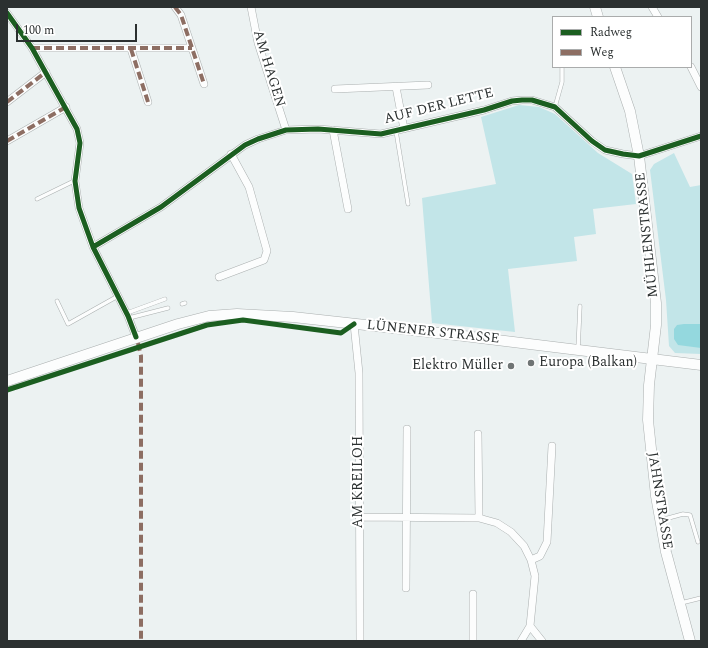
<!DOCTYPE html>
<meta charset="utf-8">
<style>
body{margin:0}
#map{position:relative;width:708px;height:648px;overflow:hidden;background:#ecf2f2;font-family:Spectral,serif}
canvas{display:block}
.frame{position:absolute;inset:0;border:8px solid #2b3030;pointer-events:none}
.legend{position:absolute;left:552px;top:16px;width:140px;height:52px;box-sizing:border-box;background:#fff;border:1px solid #aaacac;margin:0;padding:5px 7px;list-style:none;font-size:12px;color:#2b3030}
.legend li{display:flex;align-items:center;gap:8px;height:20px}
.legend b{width:20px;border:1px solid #aaacac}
.scale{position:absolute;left:16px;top:24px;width:121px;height:18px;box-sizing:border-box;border:2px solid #2b3030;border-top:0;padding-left:5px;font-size:12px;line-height:14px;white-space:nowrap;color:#2b3030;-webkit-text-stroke:3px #fff;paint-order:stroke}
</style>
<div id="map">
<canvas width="708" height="648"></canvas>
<div class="frame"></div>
<ul class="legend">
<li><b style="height:5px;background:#1b5e20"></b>Radweg</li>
<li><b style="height:5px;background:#8d6e63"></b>Weg</li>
</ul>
<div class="scale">100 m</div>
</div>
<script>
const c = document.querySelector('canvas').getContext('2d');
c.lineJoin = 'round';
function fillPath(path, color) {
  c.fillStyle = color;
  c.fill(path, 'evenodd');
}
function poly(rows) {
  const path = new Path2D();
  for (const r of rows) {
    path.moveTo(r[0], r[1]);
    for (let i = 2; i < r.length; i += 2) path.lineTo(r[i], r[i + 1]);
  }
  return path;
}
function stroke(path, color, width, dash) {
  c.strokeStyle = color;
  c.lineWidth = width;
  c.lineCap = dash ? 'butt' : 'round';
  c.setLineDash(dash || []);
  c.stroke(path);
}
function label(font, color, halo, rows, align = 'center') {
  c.font = font + ' Spectral,serif';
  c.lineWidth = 4;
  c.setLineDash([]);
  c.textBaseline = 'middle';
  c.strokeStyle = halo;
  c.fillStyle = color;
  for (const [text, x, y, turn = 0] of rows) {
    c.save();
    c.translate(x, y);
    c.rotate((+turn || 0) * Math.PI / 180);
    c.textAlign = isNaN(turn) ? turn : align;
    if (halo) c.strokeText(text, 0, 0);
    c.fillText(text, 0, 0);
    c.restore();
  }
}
const green = poly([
 [519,105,539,107,555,114,598,153,632,174,636,204,593,209,596,234,574,237,577,261,508,269,515,332,432,323,422,198,496,184,481,117],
 [674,153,690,187,701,185,701,354,675,353,669,346,666,300,650,170,654,164]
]);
const water = poly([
 [684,324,701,324,701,348,678,345,674,339,674,329,677,325]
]);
const service = poly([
 [555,107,562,82,562,67],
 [396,131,408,204],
 [37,199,74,181],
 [57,301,68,324,118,296],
 [182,304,185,303],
 [127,313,165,299],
 [129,318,168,308],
 [578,349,580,306],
 [661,520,683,514,690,515,698,542],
 [681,603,701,598]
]);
const minor = poly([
 [175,7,181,15,204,84],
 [251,7,258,43,286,130],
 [652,7,658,17],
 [7,13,32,48,77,129,80,143,75,181,79,208,93,247,128,316,136,337],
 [32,48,192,48],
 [131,49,148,102],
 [691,67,701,87],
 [396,87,404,129],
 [335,89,428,85],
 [7,102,46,72],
 [333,130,348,209],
 [7,141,66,107],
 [93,247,161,207,245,145,258,139,286,130,318,129,381,134,484,110,512,101,522,100,532,100,555,107,592,141,605,150,623,154,639,156,701,136],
 [219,277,264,260,267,251,249,187,231,154],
 [354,324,359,373,360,641],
 [478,434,479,518],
 [359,517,479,518,497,523,511,532,524,546,531,560,535,576,530,626,521,641],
 [531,560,540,556,547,542,552,446],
 [406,588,407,429],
 [473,594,473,641],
 [530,626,542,641]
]);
const secondary = poly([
 [595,7,598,17],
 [615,67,630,111,639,156,656,303,656,325,649,385,648,420,656,496,666,552,690,641],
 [7,381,178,324,209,316,237,314,293,317,456,335,701,365]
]);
const quiet = poly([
 [175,7,181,15,204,84],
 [32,48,192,48],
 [131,49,148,102],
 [7,102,46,72],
 [7,141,66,107],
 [138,343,141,356,141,641]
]);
const cycleway = poly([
 [7,13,32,48,77,129,80,143,75,181,79,208,93,247,128,316,136,337],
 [93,247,161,207,245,145,258,139,286,130,318,129,381,134,484,110,512,101,522,100,532,100,555,107,592,141,605,150,623,154,639,156,701,136],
 [7,390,207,325,243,320,341,333,354,324]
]);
const markers = [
 [531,363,4,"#6f7474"],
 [511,366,4,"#6f7474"]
];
const streetNames = [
 ["AM HAGEN",268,69,73],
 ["AUF DER LETTE",439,107,-14],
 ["MÜHLENSTRASSE",648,235,-96],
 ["LÜNENER STRASSE",433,333,6],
 ["AM KREILOH",359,482,-90],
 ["JAHNSTRASSE",659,501,81]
];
const poiNames = [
 ["Europa (Balkan)",539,363],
 ["Elektro Müller",503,366,"right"]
];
fillPath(green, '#c2e5e8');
fillPath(water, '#94d8de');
stroke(service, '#aaafaf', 4.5);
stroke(minor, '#aaafaf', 8);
stroke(secondary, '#aaafaf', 11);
stroke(service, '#fcfdfd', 3.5);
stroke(minor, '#fcfdfd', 7);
stroke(secondary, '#fcfdfd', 10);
stroke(quiet, '#8d6e63', 4, [8, 4]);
stroke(cycleway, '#1b5e20', 5);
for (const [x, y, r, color] of markers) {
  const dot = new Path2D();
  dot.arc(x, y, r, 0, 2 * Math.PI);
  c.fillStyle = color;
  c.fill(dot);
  stroke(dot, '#fff', 1.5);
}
label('14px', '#2b3030', '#fff', streetNames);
label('14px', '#2b3030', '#fff', poiNames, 'left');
</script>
